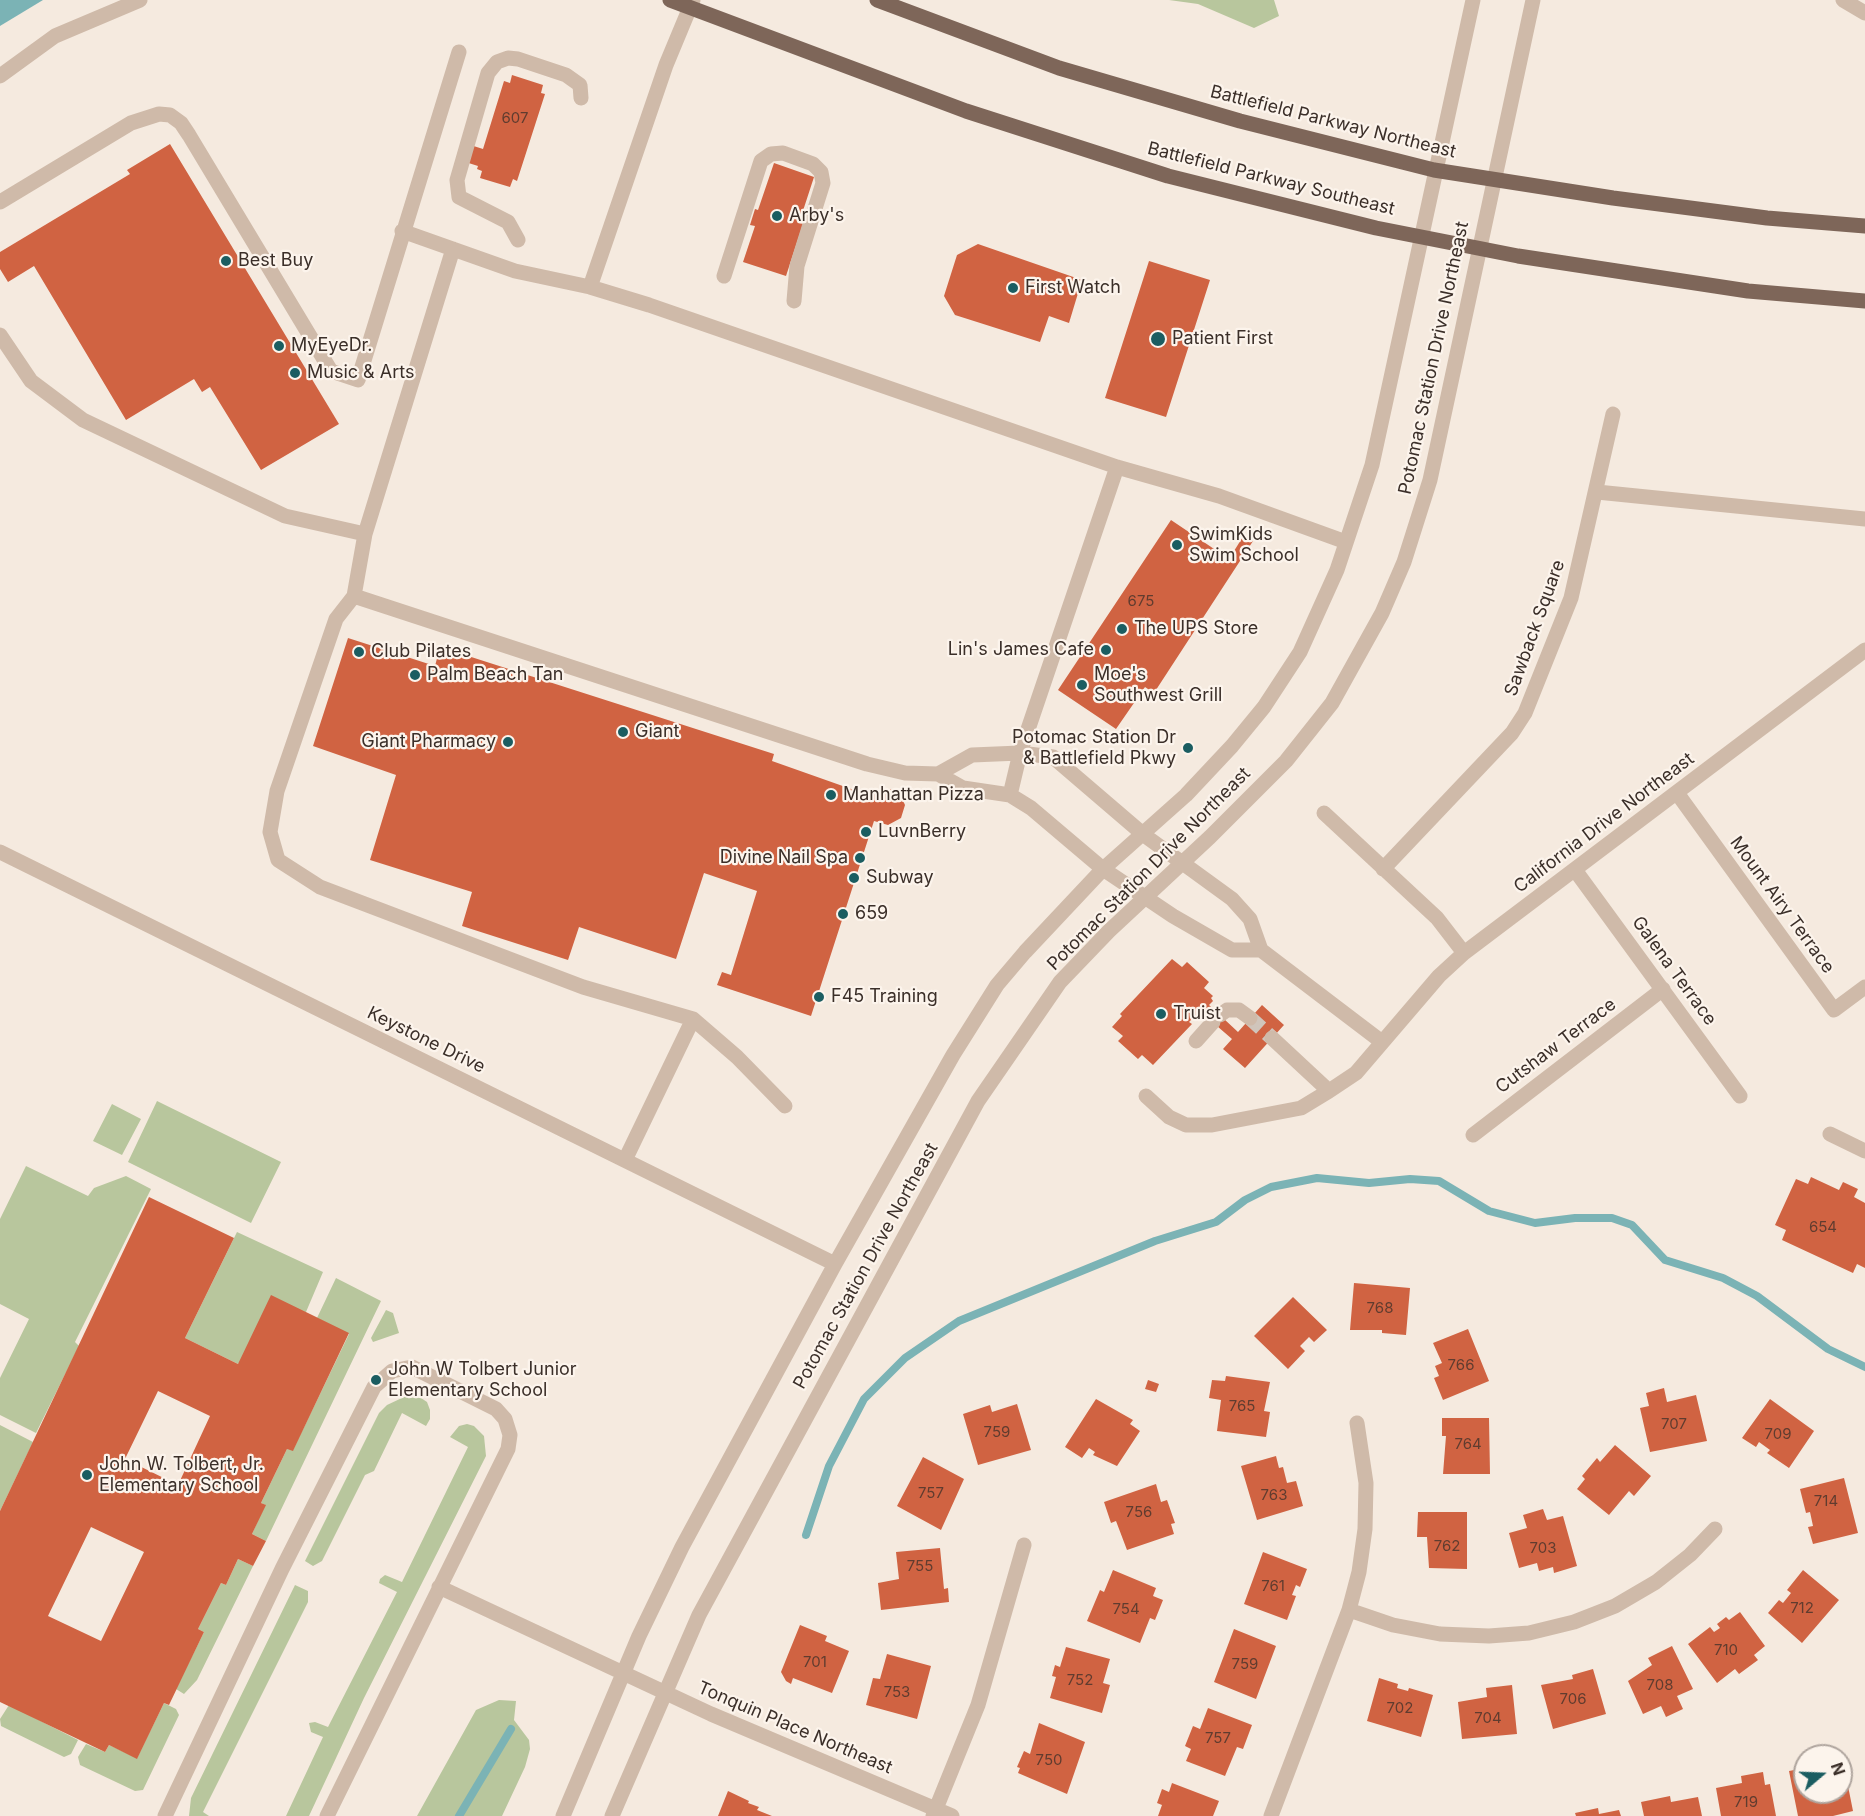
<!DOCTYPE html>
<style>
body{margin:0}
#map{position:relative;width:1865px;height:1816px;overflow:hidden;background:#f5eadf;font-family:Inter,sans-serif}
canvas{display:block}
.north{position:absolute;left:1793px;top:1744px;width:60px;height:60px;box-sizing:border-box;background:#fcf4ec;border:2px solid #afa59e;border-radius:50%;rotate:71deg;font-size:16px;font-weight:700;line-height:24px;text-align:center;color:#3b2f29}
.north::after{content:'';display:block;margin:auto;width:21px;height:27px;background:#1b5d61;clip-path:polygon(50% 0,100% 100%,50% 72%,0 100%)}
</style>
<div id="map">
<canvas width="1865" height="1816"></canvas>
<div class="north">N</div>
</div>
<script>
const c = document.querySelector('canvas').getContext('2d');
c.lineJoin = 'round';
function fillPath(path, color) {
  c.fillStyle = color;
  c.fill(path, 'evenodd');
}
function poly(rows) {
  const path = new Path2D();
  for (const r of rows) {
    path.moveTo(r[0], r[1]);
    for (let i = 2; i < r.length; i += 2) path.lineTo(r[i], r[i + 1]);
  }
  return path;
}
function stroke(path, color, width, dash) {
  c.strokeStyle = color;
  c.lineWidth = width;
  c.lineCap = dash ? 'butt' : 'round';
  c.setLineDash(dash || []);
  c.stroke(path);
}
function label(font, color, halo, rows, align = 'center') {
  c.font = font + ' Inter,sans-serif';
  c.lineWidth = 4.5;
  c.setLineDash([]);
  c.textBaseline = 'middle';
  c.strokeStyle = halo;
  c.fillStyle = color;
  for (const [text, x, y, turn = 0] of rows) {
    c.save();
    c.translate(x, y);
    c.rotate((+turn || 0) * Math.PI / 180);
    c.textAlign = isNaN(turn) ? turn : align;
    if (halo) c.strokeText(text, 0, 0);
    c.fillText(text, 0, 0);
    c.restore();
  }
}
const green = poly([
 [1169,0,1274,0,1279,16,1254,28,1198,4],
 [157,1101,281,1162,251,1223,128,1162],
 [112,1104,141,1119,122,1155,93,1141],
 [26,1166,88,1196,94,1188,126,1176,151,1189,75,1342,79,1346,36,1433,0,1415,0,1378,29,1319,0,1304,0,1219],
 [237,1232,323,1272,306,1312,238,1364,185,1338],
 [336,1278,381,1301,266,1541,252,1534,265,1505,261,1503,287,1449,293,1450,349,1334,317,1318],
 [386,1310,393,1313,399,1333,373,1342,371,1338],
 [404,1397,421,1398,427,1402,430,1410,430,1419,426,1426,402,1413,374,1471,365,1475,322,1561,313,1566,305,1561,379,1413,387,1405],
 [467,1424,474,1426,484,1436,486,1456,364,1698,309,1816,286,1816,323,1737,311,1732,309,1723,315,1722,328,1727,397,1592,379,1583,380,1579,385,1575,402,1582,468,1447,450,1437,459,1426],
 [0,1425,33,1442,0,1511],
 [238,1559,253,1566,197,1680,184,1694,176,1689,204,1632,198,1629,221,1583,226,1585],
 [295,1585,308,1591,308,1602,203,1812,209,1816,189,1816,191,1798],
 [499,1700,516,1701,514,1720,529,1740,530,1749,525,1767,502,1816,417,1816,476,1710],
 [164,1703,176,1709,179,1715,143,1790,135,1791,80,1765,78,1757,86,1744,105,1752,109,1745,137,1758],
 [9,1705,78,1740,71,1754,64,1757,1,1726,0,1719]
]);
const water = poly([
 [0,0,43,0,0,26]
]);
const stream = poly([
 [806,1535,829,1466,864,1399,905,1358,959,1321,1155,1241,1216,1222,1245,1200,1271,1187,1317,1178,1369,1183,1410,1179,1439,1181,1489,1211,1535,1223,1575,1218,1612,1218,1632,1225,1665,1260,1723,1278,1757,1296,1828,1349,1865,1367],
 [459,1816,511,1729]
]);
const building = poly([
 [512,75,543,85,541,93,545,94,517,181,513,179,510,187,480,178,482,171,477,169,478,166,456,159,461,142,483,149,504,81,510,83],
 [170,144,339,424,261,470,210,387,202,392,194,379,126,420,34,266,8,282,0,269,0,252,130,174,127,170],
 [774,163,814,177,799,223,803,224,786,276,743,262,755,226,750,225,755,209,758,210],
 [978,244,1082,280,1069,323,1049,316,1040,342,955,315,944,296,957,255],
 [1149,261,1210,280,1166,417,1105,398],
 [1171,520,1229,559,1244,535,1253,541,1154,693,1145,687,1116,729,1058,690],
 [348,638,435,666,440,647,774,754,772,761,871,796,886,788,899,792,905,805,901,818,888,825,874,821,811,1016,717,985,722,972,731,975,757,891,704,873,676,959,579,927,568,960,462,926,472,892,370,860,396,775,313,746],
 [1172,959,1182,967,1187,962,1209,982,1204,988,1213,996,1211,998,1213,1001,1209,1005,1238,1032,1262,1005,1284,1025,1245,1068,1223,1049,1232,1039,1202,1013,1196,1020,1193,1018,1189,1022,1192,1024,1153,1065,1142,1055,1138,1059,1118,1041,1123,1036,1112,1027,1122,1016,1120,1014],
 [1811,1177,1839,1190,1843,1182,1858,1189,1854,1197,1865,1203,1865,1268,1857,1264,1853,1273,1782,1240,1786,1230,1775,1225,1796,1179,1808,1184],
 [149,1197,234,1238,185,1338,238,1364,271,1295,349,1333,293,1451,287,1449,261,1503,266,1505,252,1534,266,1541,253,1566,238,1559,226,1585,221,1583,198,1629,204,1632,169,1705,164,1703,137,1759,109,1745,105,1752,0,1702,0,1511],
 [158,1391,210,1416,178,1485,125,1459],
 [91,1527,144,1552,101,1641,48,1616],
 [1354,1283,1410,1288,1406,1335,1382,1333,1382,1330,1350,1330],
 [1293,1297,1327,1330,1314,1342,1309,1337,1300,1346,1305,1351,1288,1369,1254,1336],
 [1468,1329,1489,1381,1443,1400,1434,1378,1439,1376,1435,1366,1442,1363,1433,1343],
 [1226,1376,1270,1382,1264,1411,1270,1412,1266,1437,1217,1431,1221,1400,1209,1398,1212,1380,1225,1381],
 [1148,1380,1159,1384,1156,1392,1145,1389],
 [1664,1388,1667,1402,1696,1395,1707,1441,1650,1452,1640,1408,1649,1406,1646,1393],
 [1096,1399,1133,1420,1130,1424,1140,1431,1117,1466,1093,1455,1095,1452,1089,1448,1082,1458,1065,1447],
 [1770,1399,1814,1431,1789,1468,1767,1453,1770,1450,1759,1442,1756,1447,1742,1438],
 [1017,1404,1031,1450,978,1465,963,1414,990,1405,992,1412],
 [1442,1418,1489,1418,1490,1474,1443,1474,1446,1436,1442,1436],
 [1615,1445,1651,1476,1634,1496,1629,1491,1609,1515,1577,1489,1585,1479,1582,1476,1597,1458,1600,1462],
 [1276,1456,1279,1468,1283,1467,1287,1483,1296,1481,1303,1506,1257,1520,1241,1466],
 [923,1457,964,1479,941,1530,897,1506],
 [1844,1478,1858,1533,1813,1544,1808,1527,1813,1526,1810,1512,1806,1513,1800,1489],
 [1156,1484,1161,1502,1167,1500,1175,1523,1171,1524,1174,1534,1127,1550,1116,1521,1111,1523,1104,1502],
 [1543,1509,1547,1520,1563,1516,1577,1566,1554,1573,1553,1567,1539,1571,1537,1563,1519,1568,1509,1533,1527,1528,1523,1515],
 [1418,1512,1467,1512,1467,1569,1429,1568,1427,1537,1417,1537],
 [940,1548,944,1589,948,1588,949,1602,881,1610,878,1583,899,1579,896,1552],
 [1263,1552,1307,1569,1300,1587,1296,1585,1292,1595,1296,1596,1287,1620,1244,1604],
 [1113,1570,1156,1588,1153,1596,1163,1600,1155,1620,1150,1618,1140,1643,1087,1621,1100,1590,1104,1592],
 [1803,1570,1839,1600,1802,1643,1768,1613,1779,1600,1783,1603,1791,1593,1787,1590],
 [1740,1612,1765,1646,1754,1655,1758,1660,1739,1674,1735,1669,1717,1683,1688,1644,1710,1627,1714,1632,1720,1628,1717,1624,1726,1617,1729,1620],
 [800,1625,827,1636,825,1641,849,1651,832,1693,793,1678,791,1684,786,1681,781,1672],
 [1234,1629,1276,1646,1256,1699,1214,1682],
 [1672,1646,1693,1689,1677,1696,1683,1709,1666,1717,1661,1706,1643,1714,1628,1681,1652,1665,1648,1658],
 [1066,1647,1110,1659,1103,1683,1110,1685,1102,1713,1050,1698,1056,1677,1052,1676,1055,1665,1060,1667],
 [887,1654,931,1666,917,1719,866,1705,873,1678,880,1679],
 [1593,1669,1606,1714,1553,1729,1541,1685,1573,1679,1572,1675],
 [1379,1678,1398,1684,1397,1688,1408,1691,1409,1688,1433,1695,1421,1737,1367,1721],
 [1512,1685,1517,1734,1462,1739,1458,1702,1487,1697,1486,1688],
 [1208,1708,1252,1725,1243,1749,1237,1747,1225,1776,1186,1761,1191,1749,1185,1746,1193,1726,1200,1729],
 [1039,1723,1085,1742,1067,1794,1018,1773,1020,1768,1017,1767,1024,1751,1030,1754],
 [1844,1766,1853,1811,1833,1816,1798,1816,1789,1771,1805,1768,1805,1792,1841,1792,1841,1767],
 [1763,1772,1765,1785,1770,1784,1776,1816,1721,1816,1716,1788,1742,1783,1741,1776],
 [1172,1783,1219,1801,1213,1816,1158,1816,1162,1805,1157,1803,1162,1789,1169,1792],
 [728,1791,749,1801,748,1803,759,1807,757,1810,772,1816,718,1816],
 [1670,1796,1671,1802,1698,1797,1702,1816,1644,1816,1641,1802],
 [1598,1808,1599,1814,1619,1810,1621,1816,1576,1816,1575,1813]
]);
const minorTunnel = poly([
 [1250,1018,1272,1038]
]);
const minor = poly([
 [1843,0,1865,13],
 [0,76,55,36,140,0],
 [0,202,131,123,159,114,170,115,181,123,189,135,331,371,358,380,459,52],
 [402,231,515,271,590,287,649,305,1117,467,1219,496,1346,542],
 [518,240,508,222,459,197,457,180,488,73,497,62,508,58,518,59,566,75,580,85,581,98],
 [453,249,365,534,354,596,336,619,277,791,270,832,278,860,320,887,583,987,693,1019,737,1057,785,1106],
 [724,276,761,161,771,154,783,153,813,164,821,172,823,183,797,266,794,301],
 [590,287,666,65,693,0],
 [0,335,31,381,83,420,285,516,365,534],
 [1597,492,1865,519],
 [354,596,867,764,905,773,938,774,963,788,1010,795,1031,808,1103,869,1173,916,1232,950,1261,950,1250,919,1232,899,1144,835,1053,757,1020,753,972,755,938,774],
 [1677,793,1834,1010,1865,987],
 [1010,795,1020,753,1117,467],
 [1324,813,1437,918,1464,953],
 [0,852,835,1264],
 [1383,869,1512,733,1525,713,1571,598,1613,414],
 [1575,870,1740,1096],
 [1261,950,1382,1042],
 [1220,1015,1227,1010,1239,1010,1250,1018],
 [1272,1038,1329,1091],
 [1196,1041,1213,1022],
 [1146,1096,1169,1117,1186,1125,1212,1125,1301,1108,1329,1091,1356,1073,1439,976,1464,953,1865,650],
 [1830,1134,1865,1151],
 [1473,1135,1663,989],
 [625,1160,693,1019],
 [439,1587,711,1714,952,1816],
 [1349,1610,1393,1625,1440,1634,1489,1636,1529,1633,1574,1622,1615,1606,1656,1582,1690,1555,1715,1529],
 [165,1816,282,1569,374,1387,392,1371,412,1367,496,1409,505,1419,510,1435,508,1449,327,1816],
 [563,1816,639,1636,682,1547,835,1264,953,1055,997,985,1025,952,1103,869,1186,795,1232,746,1264,707,1300,652,1337,570,1372,465,1473,0],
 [612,1816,699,1615,978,1101,1060,982,1109,931,1210,837,1286,761,1332,703,1382,613,1404,562,1430,480,1533,0],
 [933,1816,978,1705,1024,1545],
 [1271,1816,1349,1610,1359,1572,1365,1529,1366,1483,1357,1423]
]);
const major = poly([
 [670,0,966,111,1168,176,1376,228,1518,256,1748,291,1865,301],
 [877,0,1059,68,1240,121,1434,170,1613,198,1767,218,1865,226]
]);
const markers = [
 [777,216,6,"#1b5d61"],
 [226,261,6,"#1b5d61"],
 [1013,288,6,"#1b5d61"],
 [1158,339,8,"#1b5d61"],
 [279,346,6,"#1b5d61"],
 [295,373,6,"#1b5d61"],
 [1177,545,6,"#1b5d61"],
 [1122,629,6,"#1b5d61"],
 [1106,650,6,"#1b5d61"],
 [359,652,6,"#1b5d61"],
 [415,675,6,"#1b5d61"],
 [1082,685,6,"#1b5d61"],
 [623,732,6,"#1b5d61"],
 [508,742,6,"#1b5d61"],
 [1188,748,6,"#1b5d61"],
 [831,795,6,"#1b5d61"],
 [866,832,6,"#1b5d61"],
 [860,858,6,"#1b5d61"],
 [854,878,6,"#1b5d61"],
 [843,914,6,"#1b5d61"],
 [819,997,6,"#1b5d61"],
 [1161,1014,6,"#1b5d61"],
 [376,1380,6,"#1b5d61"],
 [87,1475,6,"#1b5d61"]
];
const numberNames = [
 ["607",515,118],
 ["675",1141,601],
 ["654",1823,1227],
 ["768",1380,1308],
 ["766",1461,1365],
 ["765",1242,1406],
 ["707",1674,1424],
 ["759",997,1432],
 ["709",1778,1434],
 ["764",1468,1444],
 ["757",931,1493],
 ["763",1274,1495],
 ["714",1826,1501],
 ["756",1139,1512],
 ["762",1447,1546],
 ["703",1543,1548],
 ["755",920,1566],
 ["761",1273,1586],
 ["712",1802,1608],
 ["754",1126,1609],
 ["710",1726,1650],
 ["701",815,1662],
 ["759",1245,1664],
 ["752",1080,1680],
 ["708",1660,1685],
 ["753",897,1692],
 ["706",1573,1699],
 ["702",1400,1708],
 ["704",1488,1718],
 ["757",1218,1738],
 ["750",1049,1760],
 ["719",1746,1802]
];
const streetNames = [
 ["Battlefield Parkway Northeast",1333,122,14],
 ["Battlefield Parkway Southeast",1271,179,14],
 ["Potomac Station Drive Northeast",1434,358,-78],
 ["Sawback Square",1535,628,-70],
 ["California Drive Northeast",1604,823,-37],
 ["Potomac Station Drive Northeast",1149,869,-45],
 ["Mount Airy Terrace",1782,905,54],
 ["Galena Terrace",1674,971,54],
 ["Keystone Drive",426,1040,26],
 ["Cutshaw Terrace",1556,1046,-37],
 ["Potomac Station Drive Northeast",866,1266,-61],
 ["Tonquin Place Northeast",795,1728,23]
];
const poiNames = [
 ["Arby's",789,216],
 ["Best Buy",238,261],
 ["First Watch",1025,288],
 ["Patient First",1172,339],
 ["MyEyeDr.",291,346],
 ["Music & Arts",307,373],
 ["SwimKids",1189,535],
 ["Swim School",1189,556],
 ["The UPS Store",1134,629],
 ["Lin's James Cafe",1094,650,"right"],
 ["Club Pilates",371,652],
 ["Palm Beach Tan",427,675],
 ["Moe's",1094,675],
 ["Southwest Grill",1094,696],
 ["Giant",635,732],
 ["Potomac Station Dr",1176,738,"right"],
 ["& Battlefield Pkwy",1176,759,"right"],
 ["Giant Pharmacy",496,742,"right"],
 ["Manhattan Pizza",843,795],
 ["LuvnBerry",878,832],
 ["Divine Nail Spa",848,858,"right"],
 ["Subway",866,878],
 ["659",855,914],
 ["F45 Training",831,997],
 ["Truist",1173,1014],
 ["John W Tolbert Junior",388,1370],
 ["Elementary School",388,1391],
 ["John W. Tolbert, Jr.",99,1465],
 ["Elementary School",99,1486]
];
fillPath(green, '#b8c69d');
fillPath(water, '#7bb3b5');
stroke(stream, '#7bb3b5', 8);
fillPath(building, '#d06342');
stroke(minorTunnel, '#d0c5bb', 15, [15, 8]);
stroke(minor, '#cfbaa9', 15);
stroke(major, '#7e6659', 15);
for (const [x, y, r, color] of markers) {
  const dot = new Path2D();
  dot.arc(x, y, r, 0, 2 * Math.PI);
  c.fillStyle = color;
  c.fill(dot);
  stroke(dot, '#fcf4ec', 2);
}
label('15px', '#603c2f', null, numberNames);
label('18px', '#3b2f29', '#fcf4ec', streetNames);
label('18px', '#3b2f29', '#fcf4ec', poiNames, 'left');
</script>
